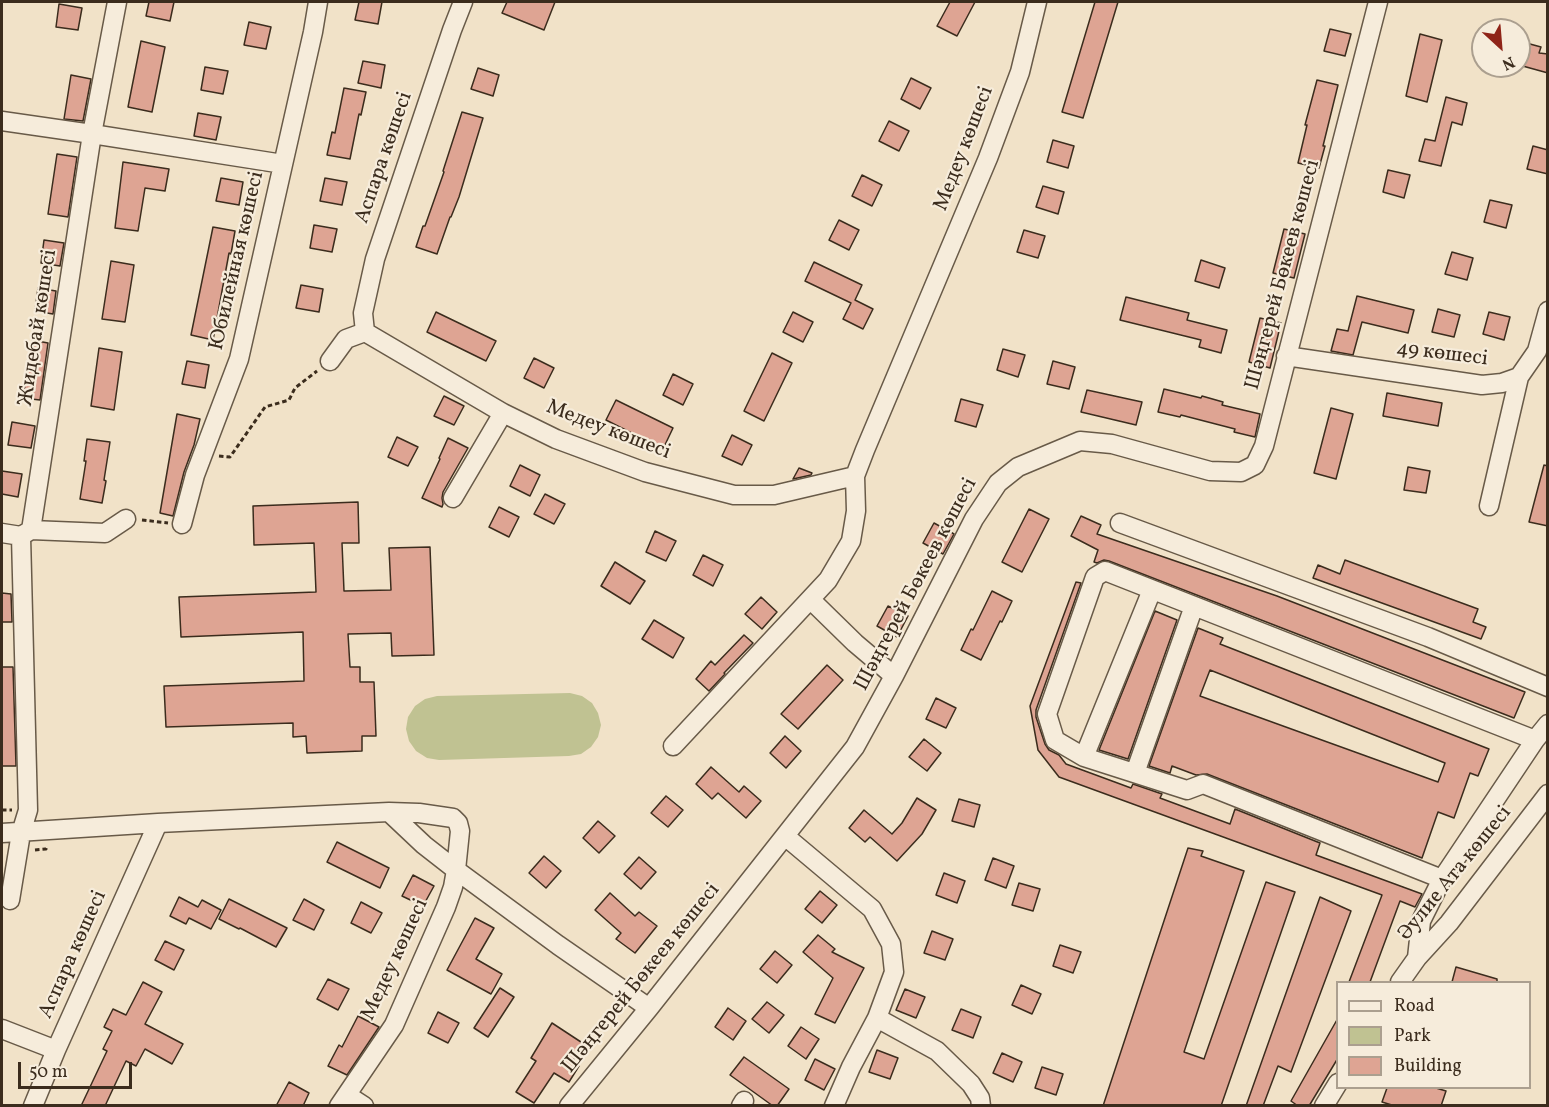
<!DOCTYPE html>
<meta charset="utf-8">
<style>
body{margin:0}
#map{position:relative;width:1549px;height:1107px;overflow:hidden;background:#f1e2c8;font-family:Vollkorn,serif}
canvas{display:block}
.frame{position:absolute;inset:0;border:3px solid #3b2c1d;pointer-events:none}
.legend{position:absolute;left:1336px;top:981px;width:195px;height:108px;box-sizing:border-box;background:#f6ecdb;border:2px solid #ab9f8f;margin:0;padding:8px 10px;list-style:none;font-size:18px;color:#3b2c1d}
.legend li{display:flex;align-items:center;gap:12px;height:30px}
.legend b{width:30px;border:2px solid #ab9f8f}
.north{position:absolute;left:1471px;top:18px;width:60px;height:60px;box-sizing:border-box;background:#f6ecdb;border:2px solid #ab9f8f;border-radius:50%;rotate:154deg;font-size:16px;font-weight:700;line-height:24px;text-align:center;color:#3b2c1d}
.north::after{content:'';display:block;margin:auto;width:21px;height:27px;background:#8f2418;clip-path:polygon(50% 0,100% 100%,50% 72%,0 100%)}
.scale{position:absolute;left:18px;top:1062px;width:114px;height:27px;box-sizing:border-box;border:3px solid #3b2c1d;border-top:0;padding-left:8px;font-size:18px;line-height:21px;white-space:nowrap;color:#3b2c1d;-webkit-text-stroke:4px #f6ecdb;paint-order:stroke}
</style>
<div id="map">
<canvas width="1549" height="1107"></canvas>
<div class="frame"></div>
<ul class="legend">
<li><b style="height:8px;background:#f6ecdb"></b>Road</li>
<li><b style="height:16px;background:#c0c292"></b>Park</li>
<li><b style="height:16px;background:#dea493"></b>Building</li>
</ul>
<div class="north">N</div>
<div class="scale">50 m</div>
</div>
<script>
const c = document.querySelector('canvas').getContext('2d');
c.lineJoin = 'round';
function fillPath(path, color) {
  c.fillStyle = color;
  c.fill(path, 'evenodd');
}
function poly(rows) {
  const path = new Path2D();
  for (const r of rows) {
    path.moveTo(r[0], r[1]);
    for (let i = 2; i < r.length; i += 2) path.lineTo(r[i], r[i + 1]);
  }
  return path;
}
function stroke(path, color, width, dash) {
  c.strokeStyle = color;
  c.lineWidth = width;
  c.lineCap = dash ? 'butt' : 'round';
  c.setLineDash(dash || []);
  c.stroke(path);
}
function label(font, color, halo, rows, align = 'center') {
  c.font = font + ' Vollkorn,serif';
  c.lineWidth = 4.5;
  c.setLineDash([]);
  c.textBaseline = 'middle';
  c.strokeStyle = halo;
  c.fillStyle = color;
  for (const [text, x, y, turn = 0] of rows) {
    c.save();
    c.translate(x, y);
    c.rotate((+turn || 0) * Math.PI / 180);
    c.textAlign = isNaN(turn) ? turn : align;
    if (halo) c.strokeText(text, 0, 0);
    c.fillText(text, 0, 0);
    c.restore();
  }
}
const green = poly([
 [570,693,582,696,592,703,598,713,601,725,598,737,591,747,581,754,569,756,439,760,427,758,416,751,409,741,406,729,408,717,415,706,425,699,437,696]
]);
const building = poly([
 [149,2,174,2,170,21,146,16,149,2],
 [359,2,382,2,378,24,355,20,359,2],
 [507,2,555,2,544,30,502,13,507,2],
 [950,2,975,2,957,36,937,26,950,2],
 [1095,2,1118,2,1083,118,1062,112,1095,2],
 [59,4,82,8,78,30,56,27,59,4],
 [249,22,271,27,266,49,244,45,249,22],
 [1330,29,1351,34,1345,56,1324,51,1330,29],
 [1420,34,1442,40,1427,102,1406,96,1420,34],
 [141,41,165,47,152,112,128,107,141,41],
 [1519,41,1541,47,1539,53,1548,54,1548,73,1519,65,1519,41],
 [363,61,385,65,381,88,358,83,363,61],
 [205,67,228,71,223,94,201,90,205,67],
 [478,68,499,75,493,96,471,89,478,68],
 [71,75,91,79,83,121,64,119,71,75],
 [911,78,931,88,920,109,901,99,911,78],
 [1317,80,1338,85,1323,146,1325,146,1319,168,1298,163,1307,125,1305,125,1317,80],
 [344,88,366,92,361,115,359,114,350,159,327,155,332,132,335,133,344,88],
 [1446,97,1467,103,1462,125,1452,122,1441,166,1419,161,1425,139,1435,141,1446,97],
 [462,112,483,118,459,197,451,217,450,217,437,254,416,247,423,226,425,226,444,172,443,171,462,112],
 [198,113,221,117,216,140,194,136,198,113],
 [889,121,909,131,899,151,879,141,889,121],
 [1053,140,1074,146,1068,168,1047,162,1053,140],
 [1533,146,1548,150,1548,174,1527,169,1533,146],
 [57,154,77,157,68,217,48,214,57,154],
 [123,162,169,169,165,191,145,188,138,231,115,228,123,162],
 [1388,170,1410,175,1404,198,1383,192,1388,170],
 [862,175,882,185,872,206,852,196,862,175],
 [221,178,243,182,239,205,216,201,221,178],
 [325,178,347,182,342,205,320,201,325,178],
 [1043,186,1064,192,1058,214,1036,207,1043,186],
 [1490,200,1512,205,1506,228,1484,222,1490,200],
 [839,220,859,230,849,250,829,240,839,220],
 [314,225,337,229,332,252,310,248,314,225],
 [213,227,235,231,231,254,229,253,213,340,191,335,213,227],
 [1284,229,1305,234,1294,278,1273,273,1284,229],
 [1024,230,1045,236,1038,258,1017,252,1024,230],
 [44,240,64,243,60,266,41,263,44,240],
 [1452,252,1473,258,1467,280,1445,274,1452,252],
 [1201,260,1225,268,1219,288,1195,281,1201,260],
 [111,261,134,265,125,322,102,319,111,261],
 [814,262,862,285,855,300,873,309,863,329,843,319,851,303,805,281,814,262],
 [301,285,323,289,319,312,296,308,301,285],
 [38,288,56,291,53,314,35,311,38,288],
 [1357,296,1414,310,1408,333,1362,322,1353,355,1331,351,1337,329,1348,331,1357,296],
 [1126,297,1189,313,1187,320,1227,330,1221,353,1199,347,1201,340,1120,320,1126,297],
 [1438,309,1460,315,1454,337,1432,332,1438,309],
 [436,312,496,341,486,361,427,332,436,312],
 [793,312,813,322,803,342,783,332,793,312],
 [1489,312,1510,317,1504,340,1483,334,1489,312],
 [1260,318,1281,323,1270,368,1249,362,1260,318],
 [32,340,48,343,40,400,23,398,32,340],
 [99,348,122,352,114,410,91,406,99,348],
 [1003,349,1025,355,1018,377,997,370,1003,349],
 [772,353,792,363,764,421,744,411,772,353],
 [534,358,554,368,544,388,524,378,534,358],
 [187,361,209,365,205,388,182,384,187,361],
 [1053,361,1075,367,1069,389,1047,384,1053,361],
 [673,374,693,384,683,405,663,395,673,374],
 [1164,389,1201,398,1202,396,1223,402,1222,405,1260,414,1255,437,1234,432,1235,429,1181,415,1180,417,1158,412,1164,389],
 [1087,390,1142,402,1136,425,1081,412,1087,390],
 [1387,393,1442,403,1438,426,1383,416,1387,393],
 [444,396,464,406,454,425,434,416,444,396],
 [961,399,983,405,976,427,955,421,961,399],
 [616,400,673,428,663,449,606,420,616,400],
 [1331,408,1353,414,1336,479,1314,473,1331,408],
 [177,414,200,419,194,445,184,472,173,516,160,513,177,414],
 [12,422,35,426,31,448,8,445,12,422],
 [732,435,752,445,742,465,722,456,732,435],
 [397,437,418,447,408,466,388,457,397,437],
 [448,438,468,448,443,492,442,498,443,504,442,507,422,498,440,459,439,458,448,438],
 [87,439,110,442,104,480,106,481,102,503,80,499,86,461,84,461,87,439],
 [520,465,540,475,530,496,510,486,520,465],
 [1544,465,1548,466,1548,526,1529,522,1544,465],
 [1408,467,1430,471,1426,493,1404,490,1408,467],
 [799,468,812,473,811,475,793,479,799,468],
 [2,471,22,474,18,497,2,494,2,471],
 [545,494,565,504,554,524,534,514,545,494],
 [358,502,359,543,342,543,344,591,391,590,389,548,430,547,434,655,392,656,391,633,348,634,350,667,360,667,360,682,374,682,376,736,362,736,362,751,307,753,306,736,293,737,293,723,166,727,164,686,304,681,303,632,181,637,179,597,316,592,314,543,254,545,253,506,358,502],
 [499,507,519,517,509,537,489,527,499,507],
 [1029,509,1049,519,1022,572,1002,562,1029,509],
 [1081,516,1101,525,1097,534,1277,596,1525,692,1514,718,1109,561,1104,560,1097,563,1094,562,1098,550,1071,536,1081,516],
 [934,523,954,534,943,554,923,543,934,523],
 [655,531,676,541,666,561,646,552,655,531],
 [703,555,723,565,713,586,693,575,703,555],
 [1345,560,1478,609,1473,622,1486,627,1481,639,1313,578,1318,565,1340,574,1345,560],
 [615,562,645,581,630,604,601,586,615,562],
 [1076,582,1081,583,1036,710,1036,717,1045,744,1049,750,1059,755,1066,764,1131,788,1133,784,1162,794,1160,798,1230,824,1235,809,1320,843,1316,855,1422,894,1415,907,1400,901,1370,982,1349,982,1382,895,1059,777,1038,750,1030,706,1076,582],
 [992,591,1012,601,1002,622,1000,621,981,660,961,650,971,629,973,630,992,591],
 [2,593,11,594,12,622,2,622,2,593],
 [761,597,777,612,762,629,745,614,761,597],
 [888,606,908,616,897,637,877,626,888,606],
 [1155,611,1177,620,1128,759,1099,750,1155,611],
 [654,620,684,638,673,658,642,639,654,620],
 [1198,628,1223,638,1220,644,1489,749,1478,776,1470,773,1454,818,1438,812,1422,858,1207,774,1196,775,1172,766,1170,773,1149,766,1198,628],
 [1210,670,1445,763,1438,782,1200,696,1210,670],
 [744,635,753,643,724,673,725,674,709,691,696,679,711,661,715,665,744,635],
 [827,665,843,680,798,729,781,714,827,665],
 [2,667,13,667,16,766,2,766,2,667],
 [936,698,956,708,946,728,926,719,936,698],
 [785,736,801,751,786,768,770,753,785,736],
 [924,739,941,753,927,771,909,757,924,739],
 [711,767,739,792,744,786,761,801,746,818,718,793,712,799,696,784,711,767],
 [666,796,683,810,668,827,651,813,666,796],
 [917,798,936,810,922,834,897,861,870,837,865,842,849,828,864,810,892,834,902,823,917,798],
 [959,799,980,805,974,827,952,821,959,799],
 [598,821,615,836,599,853,583,838,598,821],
 [337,842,389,868,380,888,327,862,337,842],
 [1188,848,1203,851,1201,856,1244,871,1184,1052,1204,1059,1266,882,1295,892,1221,1106,1103,1106,1188,848],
 [544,856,561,871,546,888,529,873,544,856],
 [639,857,656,872,641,889,624,874,639,857],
 [993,858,1014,866,1006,888,985,880,993,858],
 [944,873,965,881,957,903,936,895,944,873],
 [413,875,434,886,423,906,402,896,413,875],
 [1019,883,1040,889,1033,911,1012,905,1019,883],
 [820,891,837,905,822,923,805,909,820,891],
 [610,893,635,916,639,912,657,926,635,953,616,939,621,933,595,910,610,893],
 [179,897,198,907,202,900,221,910,211,929,189,918,186,924,170,916,179,897],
 [1320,897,1351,911,1291,1072,1278,1066,1263,1106,1246,1106,1320,897],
 [229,899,287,928,276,947,240,928,239,929,219,919,229,899],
 [304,899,324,910,314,930,293,920,304,899],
 [361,902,382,913,371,933,351,923,361,902],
 [475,918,494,928,476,959,502,974,491,994,447,970,475,918],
 [932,931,953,939,945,960,924,953,932,931],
 [818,935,835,949,832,952,864,968,835,1023,815,1014,833,978,803,952,818,935],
 [165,941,184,950,174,970,155,960,165,941],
 [1060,945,1081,952,1073,973,1053,966,1060,945],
 [775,951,792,965,777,983,760,969,775,951],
 [1456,967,1497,979,1497,982,1452,982,1456,967],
 [328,979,349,989,338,1010,317,999,328,979],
 [143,982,162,992,145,1024,183,1044,172,1064,145,1049,136,1066,126,1061,105,1106,81,1106,107,1051,103,1049,112,1031,104,1027,113,1009,126,1015,143,982],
 [1021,985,1041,994,1032,1014,1012,1005,1021,985],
 [500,988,514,997,488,1037,474,1028,500,988],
 [905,989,925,997,916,1018,896,1010,905,989],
 [767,1002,784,1015,769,1033,752,1019,767,1002],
 [728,1008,746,1021,733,1040,715,1027,728,1008],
 [961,1009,981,1017,973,1038,952,1030,961,1009],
 [438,1012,459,1023,448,1043,428,1033,438,1012],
 [358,1016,379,1027,347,1075,328,1066,339,1045,342,1047,358,1016],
 [1338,1018,1338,1058,1309,1106,1298,1106,1291,1101,1338,1018],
 [552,1023,584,1044,572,1062,579,1066,569,1082,554,1073,534,1103,516,1092,536,1061,531,1058,552,1023],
 [801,1027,819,1039,806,1059,788,1046,801,1027],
 [877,1050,898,1058,890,1079,869,1072,877,1050],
 [1002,1053,1022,1062,1013,1082,993,1073,1002,1053],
 [744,1057,789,1089,777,1106,773,1106,730,1075,744,1057],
 [815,1059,835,1069,824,1090,805,1080,815,1059],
 [1042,1067,1063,1074,1056,1095,1035,1088,1042,1067],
 [289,1082,309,1093,303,1106,276,1106,289,1082],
 [1387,1088,1436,1088,1446,1091,1441,1106,1395,1106,1382,1102,1387,1088]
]);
const path = poly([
 [219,456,230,457,265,407,289,400,295,388,317,371],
 [142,520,168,523],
 [2,810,12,810],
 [35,850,46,849,47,846]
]);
const minor = poly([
 [2,121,92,134,283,164],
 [365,332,503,413,556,439,645,472,734,495,774,495,855,476],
 [365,332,363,313,375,259,452,30,463,2],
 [1286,356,1482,385,1502,383,1519,377,1537,351,1548,311],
 [330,361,346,339,365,332],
 [453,498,503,413],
 [1489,506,1519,377],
 [1120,523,1428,637,1548,687],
 [182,524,195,475,239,359,313,32,318,2],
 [31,530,92,134,117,2],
 [31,530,105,533,126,519],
 [2,533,21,536],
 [811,600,855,643,894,676],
 [673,746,828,580,851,541,856,511,855,476,865,450,988,158,1020,72,1037,2],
 [1084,757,1152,590],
 [1135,773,1194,606],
 [389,812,419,813,453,818,458,823,460,831,456,870,424,845,389,812],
 [2,833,158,823,389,812],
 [785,836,872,909,891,944,894,972,877,1018,851,1067,834,1106],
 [1442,879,1203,784,1187,790,1084,757,1055,740,1047,714,1095,577,1105,571,1535,740],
 [10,900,21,833,28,810,21,536,31,530],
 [1417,958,1421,921,1442,879,1535,740,1548,724],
 [1400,982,1417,958,1449,923,1548,794],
 [877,1018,937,1051,971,1084,980,1098,981,1106],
 [2,1029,56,1050],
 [347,1095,364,1106],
 [33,1106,56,1050,158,823],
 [339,1106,394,1025,446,907,453,887,456,870,558,945,649,1008],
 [569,1106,649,1008,855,747,894,676,974,519,998,483,1018,467,1080,441,1112,444,1210,471,1241,472,1255,465,1264,446,1378,2],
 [741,1106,744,1101],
 [1324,1106,1338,1083]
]);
const streetNames = [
 ["Медеу көшесі",965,149,-69],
 ["Аспара көшесі",385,158,-71],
 ["Юбилейная көшесі",238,261,-77],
 ["Шәңгерей Бөкеев көшесі",1284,275,-75],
 ["Жидебай көшесі",39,328,-81],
 ["49 көшесі",1442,355,7],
 ["Медеу көшесі",608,431,21],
 ["Шәңгерей Бөкеев көшесі",917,585,-62],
 ["Әулие Ата көшесі",1456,874,-51],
 ["Аспара көшесі",74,955,-66],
 ["Медеу көшесі",396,960,-65],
 ["Шәңгерей Бөкеев көшесі",642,979,-51]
];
fillPath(green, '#c0c292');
fillPath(building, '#dea493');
stroke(building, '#3b2c1d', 1.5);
stroke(minor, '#685a48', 21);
stroke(path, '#3b2c1d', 3, [4.5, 3]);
stroke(minor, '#f6ecdb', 18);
label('21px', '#3b2c1d', '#f6ecdb', streetNames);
</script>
